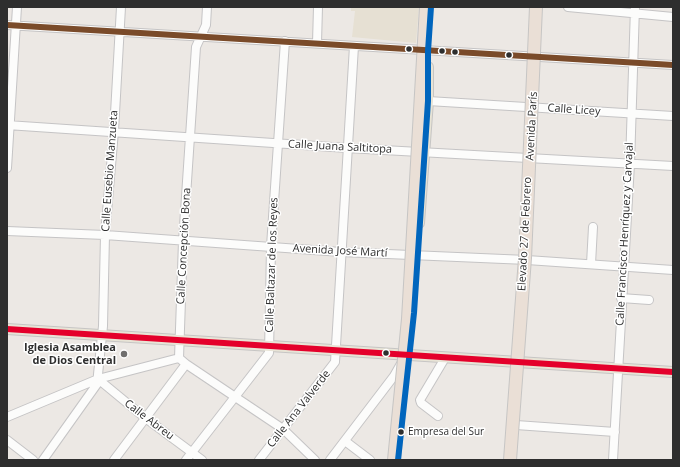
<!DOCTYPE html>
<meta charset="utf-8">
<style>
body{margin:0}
#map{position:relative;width:680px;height:467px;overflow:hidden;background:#ece8e4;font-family:"Open Sans",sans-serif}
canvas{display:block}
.frame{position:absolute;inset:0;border:8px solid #2e2e2e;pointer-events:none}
</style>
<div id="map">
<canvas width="680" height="467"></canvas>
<div class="frame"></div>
</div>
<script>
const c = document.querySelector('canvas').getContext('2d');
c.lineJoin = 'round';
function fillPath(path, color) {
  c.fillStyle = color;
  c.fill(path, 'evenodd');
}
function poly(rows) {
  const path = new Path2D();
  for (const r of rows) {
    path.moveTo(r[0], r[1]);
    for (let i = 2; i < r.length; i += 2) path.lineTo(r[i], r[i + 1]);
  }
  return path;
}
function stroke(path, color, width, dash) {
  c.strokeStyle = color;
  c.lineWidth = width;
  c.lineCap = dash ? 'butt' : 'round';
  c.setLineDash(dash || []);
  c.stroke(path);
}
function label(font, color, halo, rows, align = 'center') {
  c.font = font + ' "Open Sans",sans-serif';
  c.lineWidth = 3;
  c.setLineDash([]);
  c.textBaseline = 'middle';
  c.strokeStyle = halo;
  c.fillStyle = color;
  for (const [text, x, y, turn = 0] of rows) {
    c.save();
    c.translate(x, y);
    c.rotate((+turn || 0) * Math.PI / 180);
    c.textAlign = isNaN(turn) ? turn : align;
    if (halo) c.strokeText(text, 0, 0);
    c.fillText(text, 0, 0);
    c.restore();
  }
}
const education = poly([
 [351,7,419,7,416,43,352,37,355,11,351,11]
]);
const minor = poly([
 [568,7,673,17],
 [7,25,673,65],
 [317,43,318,7],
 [428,101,673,116],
 [7,125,347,148,673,166],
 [7,168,17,7],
 [7,231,105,235,341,252,527,260,673,270],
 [591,264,593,227],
 [621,298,649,300],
 [186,364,283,429,315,460],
 [98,379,144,417,202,460],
 [438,416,421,403,420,400,445,358],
 [7,417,98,379,179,358],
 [516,425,615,432],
 [7,440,33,460],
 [345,441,370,460],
 [43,460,97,384,103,326,105,235,114,131,121,7],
 [114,460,186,364,179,358,183,241,196,47,206,25,207,7],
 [186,460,269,353,271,246,285,41],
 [259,460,335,362,354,46],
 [330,460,394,376,402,362],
 [613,460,630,164,635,7]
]);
const major = poly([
 [419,223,428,101,428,67],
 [7,329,673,372]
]);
const highwayBridge = poly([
 [394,460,408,319,426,7],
 [510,460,525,258,536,7]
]);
const bus1 = poly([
 [7,25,673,65]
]);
const bus2 = poly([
 [398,460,414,313,428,101,428,51,431,7]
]);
const bus3 = poly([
 [7,329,673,372]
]);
const markers = [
 [409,49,3.5,"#2e2e2e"],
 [442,51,3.5,"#2e2e2e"],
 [455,52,3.5,"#2e2e2e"],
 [509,55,3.5,"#2e2e2e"],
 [386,353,3.5,"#2e2e2e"],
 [124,354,4,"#706f6e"],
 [401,432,3.5,"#2e2e2e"]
];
const busNames = [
 ["Empresa del Sur",408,432]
];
const streetNames = [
 ["Calle Licey",574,110,4],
 ["Avenida París",532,126,-87],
 ["Calle Juana Saltitopa",340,147,3],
 ["Calle Eusebio Manzueta",110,171,-86],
 ["Elevado 27 de Febrero",525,234,-87],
 ["Calle Francisco Henríquez y Carvajal",625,234,-87],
 ["Calle Concepción Bona",184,246,-87],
 ["Avenida José Martí",340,251,3],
 ["Calle Baltazar de los Reyes",272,265,-88],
 ["Calle Ana Valverde",299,409,-52],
 ["Calle Abreu",149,420,37]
];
const poiNames = [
 ["Iglesia Asamblea",116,348],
 ["de Dios Central",116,361]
];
fillPath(education, '#e6e0d3');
stroke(minor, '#c5c4c5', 10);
stroke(major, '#c6c5c4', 12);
stroke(minor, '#fcfcfb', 8);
stroke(major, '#e8e4d6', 10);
stroke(highwayBridge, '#c6c5c4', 14, []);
stroke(highwayBridge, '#eadfd6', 12);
stroke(bus1, '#7a4b2a', 6);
stroke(bus2, '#0065bd', 6);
stroke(bus3, '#e4002b', 6);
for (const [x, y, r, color] of markers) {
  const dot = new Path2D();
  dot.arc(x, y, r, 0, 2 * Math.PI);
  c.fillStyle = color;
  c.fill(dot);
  stroke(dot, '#fff', 1.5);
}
label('10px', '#2e2e2e', '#fff', busNames, 'left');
label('11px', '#2e2e2e', '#fff', streetNames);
label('bold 11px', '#2e2e2e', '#fff', poiNames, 'right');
</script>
